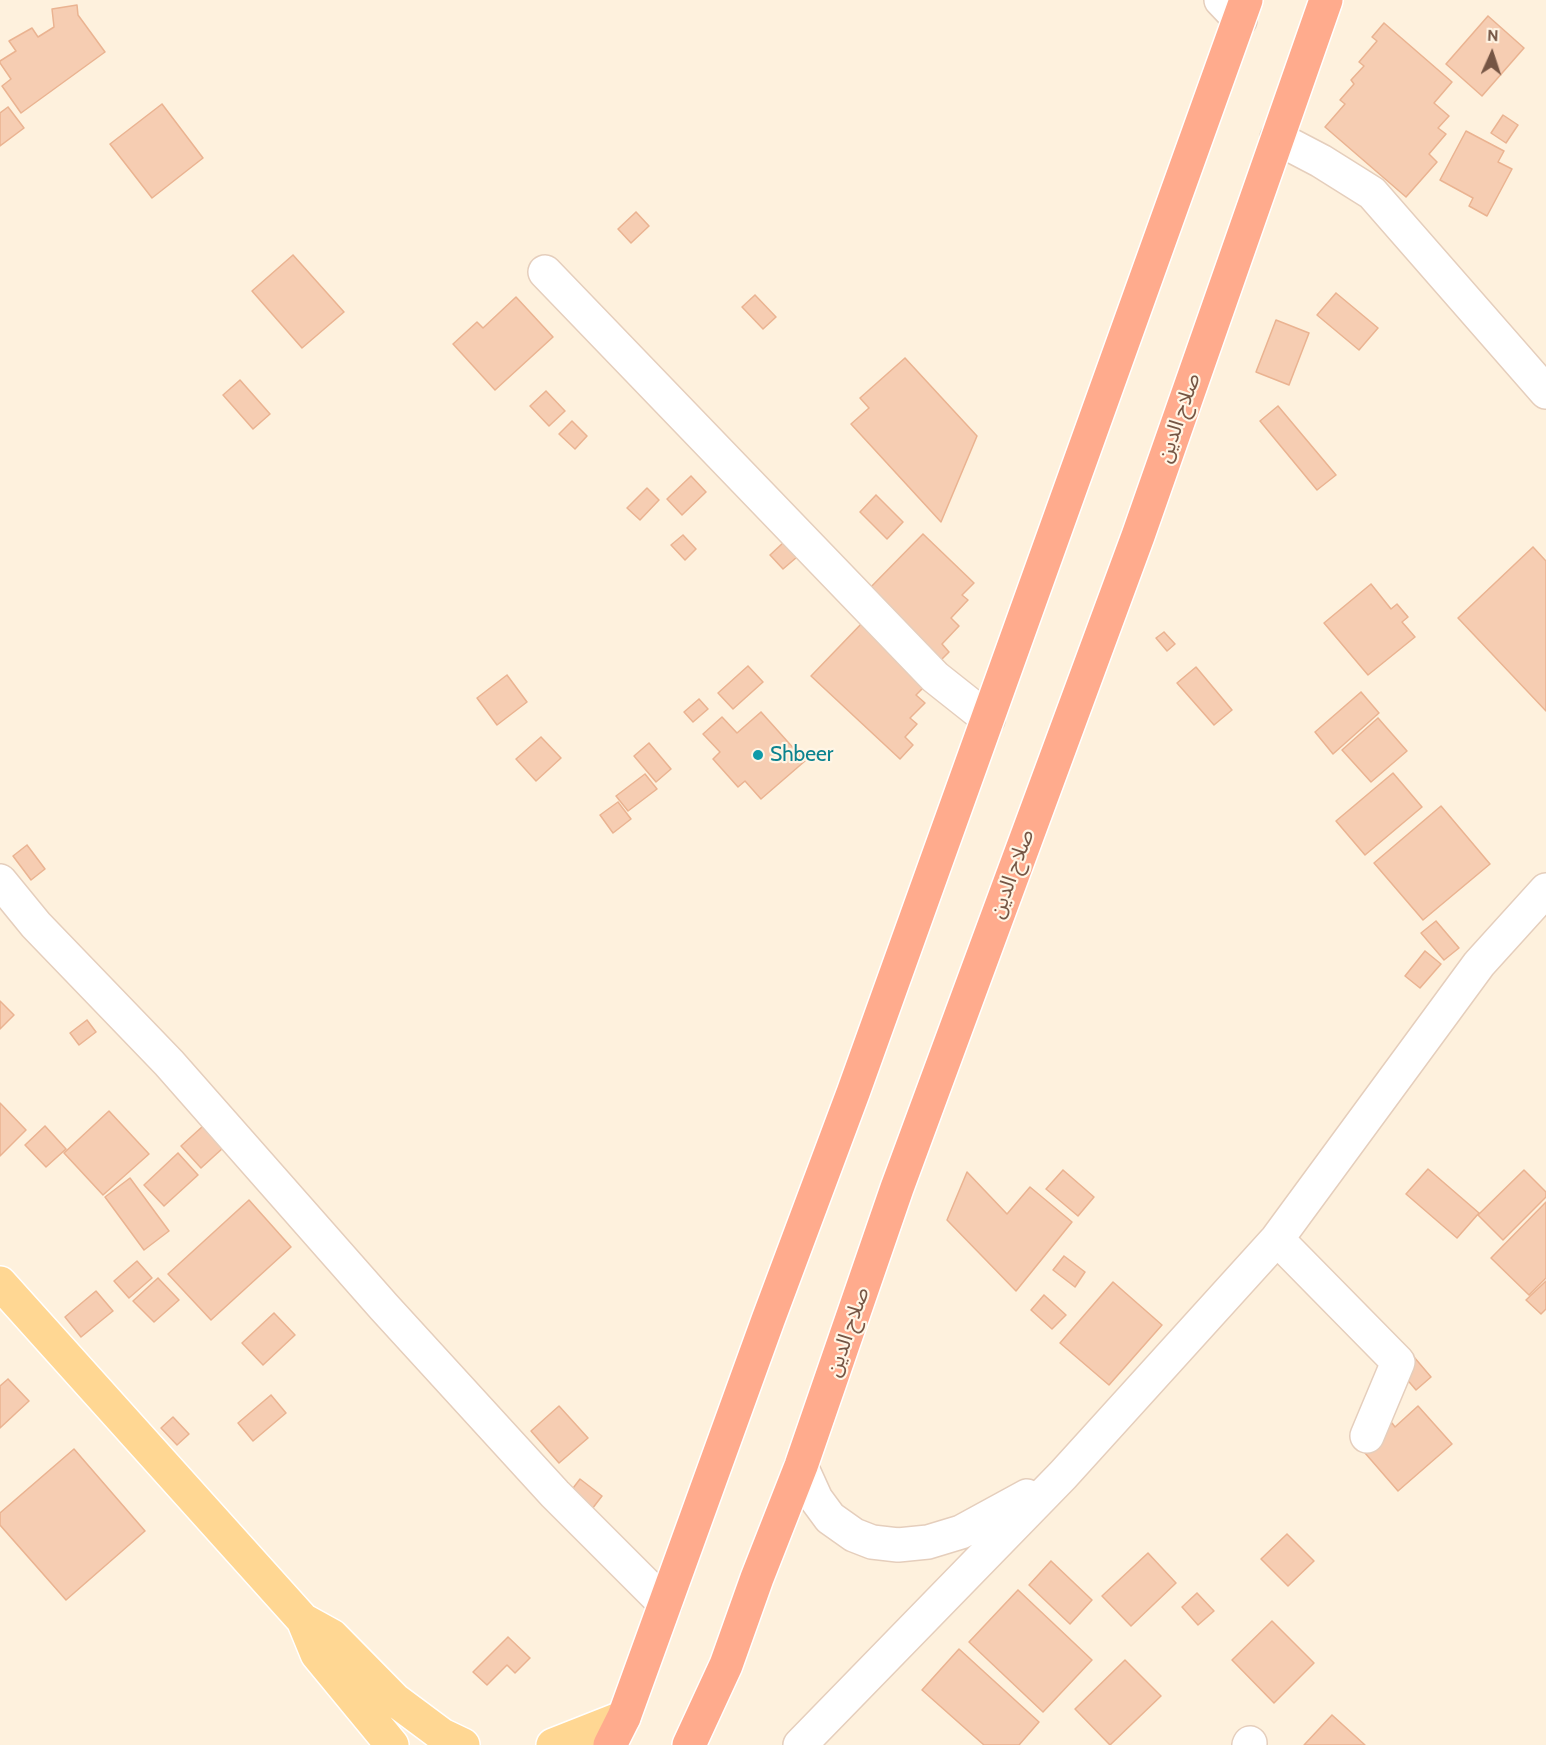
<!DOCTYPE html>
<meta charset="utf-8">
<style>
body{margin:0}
#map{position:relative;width:1546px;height:1745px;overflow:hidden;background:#fef1dd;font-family:Cabin,sans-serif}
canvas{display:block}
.north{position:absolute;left:1462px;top:24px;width:60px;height:60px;-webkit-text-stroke:4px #fff5e5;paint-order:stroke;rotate:3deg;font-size:16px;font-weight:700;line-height:24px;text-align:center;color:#755544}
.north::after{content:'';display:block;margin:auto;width:21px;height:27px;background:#755544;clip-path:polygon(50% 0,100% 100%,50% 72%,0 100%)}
</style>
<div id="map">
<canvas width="1546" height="1745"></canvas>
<div class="north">N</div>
</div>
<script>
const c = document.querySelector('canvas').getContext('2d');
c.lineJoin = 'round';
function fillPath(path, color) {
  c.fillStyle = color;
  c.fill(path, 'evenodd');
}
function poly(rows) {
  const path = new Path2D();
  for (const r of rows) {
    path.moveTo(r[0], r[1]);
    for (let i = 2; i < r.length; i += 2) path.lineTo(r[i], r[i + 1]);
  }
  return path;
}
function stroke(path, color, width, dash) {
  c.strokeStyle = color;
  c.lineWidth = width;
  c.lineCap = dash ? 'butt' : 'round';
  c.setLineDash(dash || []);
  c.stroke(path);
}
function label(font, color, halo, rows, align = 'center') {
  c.font = font + ' Cabin,"Noto Sans Arabic",sans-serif';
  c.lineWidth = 4.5;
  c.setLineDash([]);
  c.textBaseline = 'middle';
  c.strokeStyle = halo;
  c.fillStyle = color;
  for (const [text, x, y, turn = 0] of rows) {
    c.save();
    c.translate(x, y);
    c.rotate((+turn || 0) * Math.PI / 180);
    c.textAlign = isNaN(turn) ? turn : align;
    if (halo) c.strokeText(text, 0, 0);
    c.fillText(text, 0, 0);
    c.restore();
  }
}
const building = poly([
 [77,5,78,15,105,52,21,113,2,86,11,79,0,63,0,61,16,51,9,41,32,28,38,37,54,27,52,9,77,5],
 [1488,16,1524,48,1482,96,1446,64,1488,16],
 [1384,23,1452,82,1434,103,1449,116,1438,128,1446,134,1429,154,1437,162,1406,197,1325,127,1345,104,1340,100,1354,84,1351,80,1364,66,1359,62,1377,41,1372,37,1384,23],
 [162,104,203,158,152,198,110,144,162,104],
 [8,107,24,128,0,146,0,113,8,107],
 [1503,115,1518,125,1506,143,1491,133,1503,115],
 [1466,131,1504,151,1498,162,1512,169,1487,216,1469,206,1473,198,1440,180,1466,131],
 [636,212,649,226,631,243,618,229,636,212],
 [293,255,344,312,302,348,252,291,293,255],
 [1336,293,1378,328,1359,350,1317,315,1336,293],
 [755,295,776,317,763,329,742,307,755,295],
 [516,297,553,337,495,390,453,344,477,322,483,328,516,297],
 [1276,320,1309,333,1289,385,1256,372,1276,320],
 [905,358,977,436,941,522,851,424,869,408,860,398,905,358],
 [240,380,270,414,253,429,223,395,240,380],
 [546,391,565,411,549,426,530,406,546,391],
 [1278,406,1336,475,1317,490,1260,421,1278,406],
 [572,421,587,436,575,449,559,434,572,421],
 [691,476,706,492,682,515,667,499,691,476],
 [647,488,659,500,640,520,627,508,647,488],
 [876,495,903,522,887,539,860,512,876,495],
 [923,534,974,583,962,595,968,600,951,618,959,626,942,644,949,652,936,665,863,595,923,534],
 [683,535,696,549,685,560,671,545,683,535],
 [784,542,797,557,783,569,770,555,784,542],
 [1533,547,1546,561,1546,711,1458,618,1533,547],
 [1371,584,1391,609,1397,604,1408,617,1402,622,1415,637,1368,675,1324,623,1371,584],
 [864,621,929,682,916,695,925,703,910,718,917,724,905,737,913,745,900,759,811,676,864,621],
 [1164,632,1175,644,1167,651,1156,638,1164,632],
 [748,666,763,682,733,709,718,693,748,666],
 [1196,667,1232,710,1214,725,1177,683,1196,667],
 [507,675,527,702,497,725,477,698,507,675],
 [1361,692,1379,713,1333,754,1315,732,1361,692],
 [699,699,708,709,693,722,684,712,699,699],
 [761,712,805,761,761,799,745,781,738,787,713,759,720,752,703,734,722,717,737,733,761,712],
 [1378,718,1407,751,1371,782,1342,750,1378,718],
 [541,737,561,758,536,781,516,759,541,737],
 [649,743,671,769,656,782,634,756,649,743],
 [1393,773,1422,807,1365,855,1336,821,1393,773],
 [645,774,657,789,628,811,616,796,645,774],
 [618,802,631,819,613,833,600,815,618,802],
 [1441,806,1490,864,1423,920,1374,863,1441,806],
 [27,845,45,869,31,880,13,856,27,845],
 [1436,921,1459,948,1444,960,1421,933,1436,921],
 [1425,951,1441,964,1420,988,1405,976,1425,951],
 [0,1001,14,1015,0,1029,0,1001],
 [87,1020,96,1032,79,1045,70,1033,87,1020],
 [0,1103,26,1130,0,1156,0,1103],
 [109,1111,149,1154,103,1195,64,1153,109,1111],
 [45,1126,66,1149,46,1167,25,1145,45,1126],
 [203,1126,223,1148,201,1168,181,1146,203,1126],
 [178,1153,198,1175,164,1206,144,1185,178,1153],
 [1428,1169,1479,1213,1457,1238,1406,1194,1428,1169],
 [1063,1170,1094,1197,1078,1216,1046,1189,1063,1170],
 [1524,1170,1546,1192,1546,1197,1503,1240,1478,1215,1524,1170],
 [967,1172,1007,1214,1030,1187,1072,1222,1016,1291,947,1220,967,1172],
 [130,1178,169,1231,144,1250,105,1197,130,1178],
 [249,1200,291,1247,211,1320,168,1274,249,1200],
 [1546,1202,1546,1278,1529,1295,1491,1258,1546,1202],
 [1064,1256,1085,1272,1075,1287,1053,1270,1064,1256],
 [137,1261,152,1278,129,1298,114,1281,137,1261],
 [158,1278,179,1300,154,1322,133,1301,158,1278],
 [1546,1281,1546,1309,1541,1314,1526,1300,1546,1281],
 [1113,1282,1162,1325,1109,1385,1060,1343,1113,1282],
 [96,1291,113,1311,81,1337,65,1317,96,1291],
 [1044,1295,1066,1315,1052,1329,1031,1310,1044,1295],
 [274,1313,295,1335,263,1365,242,1343,274,1313],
 [1414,1357,1431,1377,1416,1390,1399,1370,1414,1357],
 [8,1379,29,1401,0,1428,0,1386,8,1379],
 [271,1395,286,1413,253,1441,238,1423,271,1395],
 [559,1406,588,1438,559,1463,531,1431,559,1406],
 [1418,1406,1452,1444,1398,1491,1365,1453,1381,1439,1378,1435,1392,1423,1395,1427,1418,1406],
 [173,1417,189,1434,177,1445,161,1428,173,1417],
 [74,1449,145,1531,66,1600,0,1525,0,1513,74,1449],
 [580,1479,602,1496,589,1513,567,1496,580,1479],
 [1287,1534,1314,1561,1288,1586,1261,1559,1287,1534],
 [1148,1553,1176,1583,1131,1626,1102,1596,1148,1553],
 [1051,1561,1092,1600,1070,1624,1029,1585,1051,1561],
 [1018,1590,1092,1660,1043,1712,969,1642,1018,1590],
 [1197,1593,1214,1611,1198,1625,1182,1607,1197,1593],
 [1272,1621,1314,1663,1274,1703,1232,1660,1272,1621],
 [508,1637,530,1658,515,1673,507,1665,487,1685,473,1672,508,1637],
 [959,1649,1039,1722,1019,1745,984,1745,922,1690,959,1649],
 [1125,1660,1161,1696,1110,1745,1075,1709,1125,1660],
 [1332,1715,1365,1745,1304,1745,1332,1715]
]);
const minor = poly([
 [1221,0,1240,20],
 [1277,138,1321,161,1372,193,1546,392],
 [545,272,935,677,988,719],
 [0,881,36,925,169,1063,384,1307,555,1494,665,1604],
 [1277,1239,1398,1362,1367,1436],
 [801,1466,816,1499,830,1518,854,1535,872,1542,898,1545,928,1542,961,1532,1027,1496],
 [800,1745,1063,1475,1277,1239,1479,964,1546,890],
 [1249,1745,1250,1743]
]);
const major = poly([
 [0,1283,303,1620,332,1636,395,1700,442,1735,463,1745],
 [303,1620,317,1654,392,1745],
 [553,1745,624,1717]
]);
const highway = poly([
 [610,1745,624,1717,768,1320,853,1093,1246,0],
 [689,1745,726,1665,757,1578,801,1466,897,1188,1138,536,1326,0]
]);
const markers = [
 [758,755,6,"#0f9aa8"]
];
const streetNames = [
 ["صلاح الدين",1179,418,-71],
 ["صلاح الدين",1012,874,-70],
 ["صلاح الدين",848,1332,-71]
];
const cultureNames = [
 ["Shbeer",770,755]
];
fillPath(building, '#f6cdb2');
stroke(building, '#eab391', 1.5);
stroke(minor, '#e5cebc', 36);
stroke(major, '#fff', 36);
stroke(highway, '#fff', 36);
stroke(minor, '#fff', 33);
stroke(major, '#ffd793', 33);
stroke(highway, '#ffab8d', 33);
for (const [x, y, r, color] of markers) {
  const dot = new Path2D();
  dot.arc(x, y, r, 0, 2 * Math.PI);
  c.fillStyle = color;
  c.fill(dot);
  stroke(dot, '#fff5e5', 2);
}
label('21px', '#755544', '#fff5e5', streetNames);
label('21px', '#0d838f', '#fff5e5', cultureNames, 'left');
</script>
